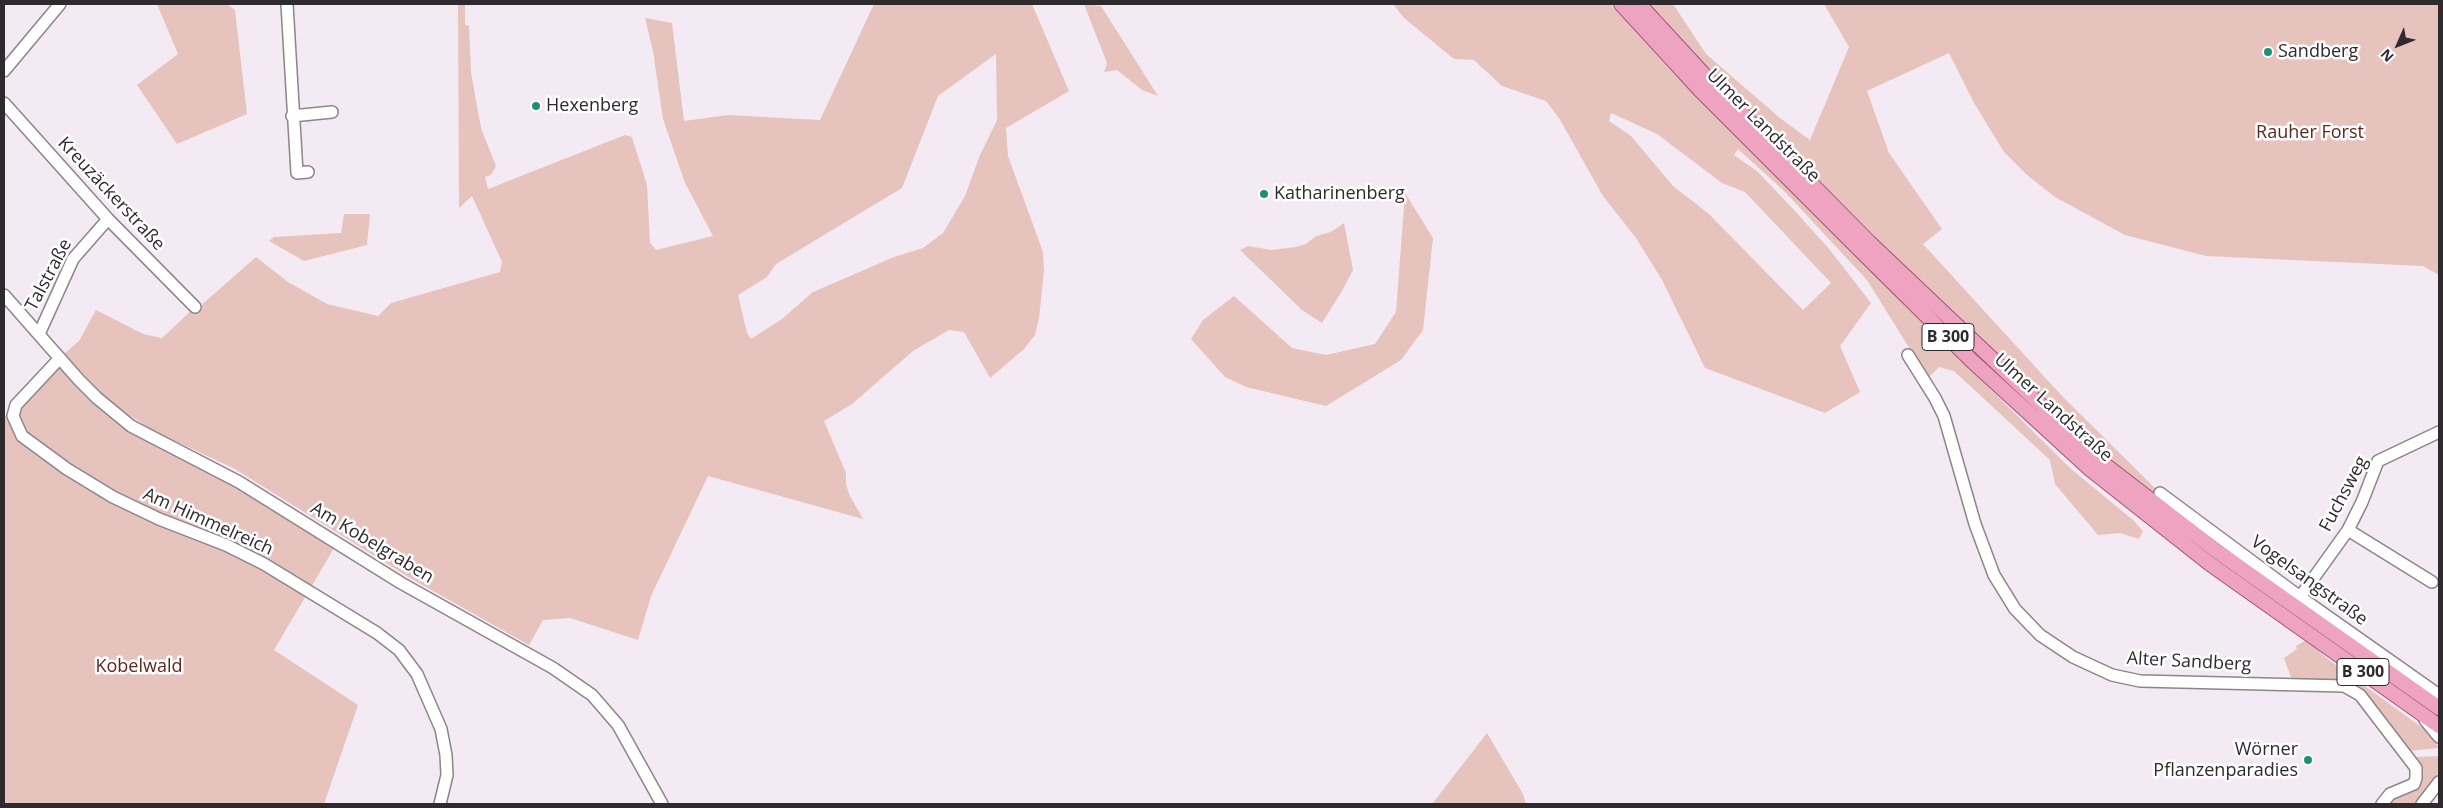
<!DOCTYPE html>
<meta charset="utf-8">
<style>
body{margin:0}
#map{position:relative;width:2443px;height:808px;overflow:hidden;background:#f4eaf4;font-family:"Open Sans",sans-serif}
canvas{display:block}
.frame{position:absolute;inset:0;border:5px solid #2e2a2e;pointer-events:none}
.north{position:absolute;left:2373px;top:20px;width:50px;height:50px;-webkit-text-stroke:4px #fff;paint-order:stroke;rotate:226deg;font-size:14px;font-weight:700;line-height:20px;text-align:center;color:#2e2a2e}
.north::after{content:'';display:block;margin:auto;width:18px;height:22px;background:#2e2a2e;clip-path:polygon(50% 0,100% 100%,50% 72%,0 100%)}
</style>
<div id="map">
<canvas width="2443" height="808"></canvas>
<div class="frame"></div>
<div class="north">N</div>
</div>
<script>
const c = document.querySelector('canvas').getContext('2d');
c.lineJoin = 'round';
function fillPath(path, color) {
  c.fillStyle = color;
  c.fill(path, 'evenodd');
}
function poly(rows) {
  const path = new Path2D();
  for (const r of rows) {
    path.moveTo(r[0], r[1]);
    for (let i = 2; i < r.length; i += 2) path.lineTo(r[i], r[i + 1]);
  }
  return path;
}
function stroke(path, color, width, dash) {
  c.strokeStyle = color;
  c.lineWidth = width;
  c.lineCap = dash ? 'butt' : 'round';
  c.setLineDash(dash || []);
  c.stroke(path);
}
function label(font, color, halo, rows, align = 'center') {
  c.font = font + ' "Open Sans",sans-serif';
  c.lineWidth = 5;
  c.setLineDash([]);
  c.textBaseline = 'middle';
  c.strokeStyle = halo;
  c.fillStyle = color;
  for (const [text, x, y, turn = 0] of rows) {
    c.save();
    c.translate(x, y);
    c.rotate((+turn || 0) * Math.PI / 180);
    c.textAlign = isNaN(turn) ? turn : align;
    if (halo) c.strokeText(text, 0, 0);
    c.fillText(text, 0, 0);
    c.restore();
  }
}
const green = poly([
 [157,4,227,4,235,10,247,114,177,144,137,85,178,54],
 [458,4,465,4,465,25,469,26,471,72,479,118,482,131,496,166,491,175,485,177,488,189,625,135,632,137,647,185,650,243,656,250,713,236,685,183,663,119,653,51,645,18,672,23,684,121,728,115,820,120,874,4,1032,4,1069,91,1006,128,1008,156,1043,252,1044,271,1039,318,1035,335,1024,349,990,378,964,332,949,330,913,351,852,404,824,421,846,473,846,485,850,496,863,519,708,476,651,596,638,640,570,618,543,620,529,645,410,578,235,469,152,430,120,409,97,389,64,354,79,341,96,310,143,334,162,338,195,307,198,308,256,257,288,282,327,304,378,316,391,303,500,272,502,262,472,196,459,208],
 [996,54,997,120,980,155,965,196,943,233,923,248,894,257,813,292,782,319,751,339,747,333,738,295,767,277,776,264,902,188,938,96],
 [1084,4,1101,6,1158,96,1142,90,1117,70,1104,72,1107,63],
 [1393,4,1610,4,1673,73,1826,226,2070,468,2133,520,2143,531,2139,539,2120,533,2098,535,2055,484,2050,460,1954,371,1939,367,1928,378,1867,280,1785,192,1738,149,1734,155,1757,171,1795,211,1830,250,1871,303,1840,346,1860,392,1825,413,1705,368,1662,280,1636,238,1603,196,1559,118,1546,101,1502,86,1474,60,1454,59,1404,18],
 [1611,113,1657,134,1722,183,1745,192,1831,283,1803,310,1709,214,1673,186,1631,136,1609,121],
 [1648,4,1673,4,1706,54,1780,118,1810,140,1849,47,1824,4,2439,4,2439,275,2423,266,2206,256,2125,235,2055,197,2027,175,2004,152,1974,103,1949,53,1867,91,1889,153,1942,229,1923,244,2062,396,2160,493,2156,499,2094,448,1922,284,1679,40],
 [1405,193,1433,238,1423,330,1401,360,1326,406,1246,387,1225,377,1191,339,1203,320,1234,296,1292,348,1326,355,1375,344,1396,312],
 [344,214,370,214,367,245,304,261,269,241,274,237,341,233],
 [1344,223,1353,270,1342,291,1322,323,1302,310,1240,250,1248,246,1271,250,1296,247,1306,244,1316,236,1331,232],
 [60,358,113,412,337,543,274,650,358,705,324,804,4,804,4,416,13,416],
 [2306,640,2329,660,2431,734,2439,748,2408,751,2359,690,2292,680,2284,658,2297,649,2296,646],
 [1487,733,1523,794,1526,804,1432,804],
 [2439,756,2439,771,2436,778,2416,804,2389,804,2421,770,2416,757]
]);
const minor = poly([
 [287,4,297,173,308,172],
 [4,71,60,4],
 [4,103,108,219,195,307],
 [292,116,332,112],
 [4,295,79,380,97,398,131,426,239,482,401,583,553,668,592,695,618,725,662,804],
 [39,334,73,259,108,219],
 [1908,355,1935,398,1944,416,1975,524,1994,575,2015,609,2040,635,2073,657,2112,675,2140,681,2344,686,2360,695,2416,768,2416,778,2414,784,2390,794,2382,804],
 [60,358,16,405,13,416,22,436,67,469,113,497,159,519,226,545,264,564,377,633,399,650,417,674,441,729,446,755,447,775,440,804],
 [2160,493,2300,597,2439,695],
 [2348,530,2432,582],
 [2300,597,2348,530,2362,502,2378,461,2439,432],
 [2425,720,2439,737],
 [2422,804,2439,782]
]);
const major = poly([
 [1621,4,1700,90,1861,251,1971,360,2091,470,2210,564,2439,726],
 [1639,4,1709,80,1869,242,2099,460,2218,552,2439,708]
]);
const markers = [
 [2268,52,5,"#199276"],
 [536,106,5,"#199276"],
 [1264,194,5,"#199276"],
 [2308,760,5,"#199276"]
];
const shields = [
 [1948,337,52],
 [2363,672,52]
];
const shieldNames = [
 ["B 300",1948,337],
 ["B 300",2363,672]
];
const poiNames = [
 ["Sandberg",2278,52],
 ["Hexenberg",546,106],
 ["Katharinenberg",1274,194],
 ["Wörner",2298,750,"right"],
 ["Pflanzenparadies",2298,771,"right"]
];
const streetNames = [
 ["Ulmer Landstraße",1763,126,45],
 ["Kreuzäckerstraße",111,194,47],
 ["Talstraße",49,275,-62],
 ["Ulmer Landstraße",2053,408,42],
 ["Fuchsweg",2344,494,-62],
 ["Am Himmelreich",208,522,24],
 ["Am Kobelgraben",372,543,31],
 ["Vogelsangstraße",2309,581,36],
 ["Alter Sandberg",2189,662,3]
];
const parkNames = [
 ["Rauher Forst",2310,133],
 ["Kobelwald",139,667]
];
fillPath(green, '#e7c3bd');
stroke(minor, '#8d848c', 14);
stroke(major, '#a35272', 16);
stroke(minor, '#fff', 11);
stroke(major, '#eea4c0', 14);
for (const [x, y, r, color] of markers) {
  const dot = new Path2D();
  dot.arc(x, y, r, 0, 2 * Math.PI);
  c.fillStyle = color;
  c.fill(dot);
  stroke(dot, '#fff', 2);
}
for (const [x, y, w] of shields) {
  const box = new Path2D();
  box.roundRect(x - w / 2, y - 13.5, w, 27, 4);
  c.fillStyle = '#fff';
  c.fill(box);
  stroke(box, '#2e2a2e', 1);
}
label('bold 16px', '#2e2a2e', null, shieldNames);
label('18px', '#2e2a2e', '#fff', poiNames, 'left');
label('18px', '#2e2a2e', '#fff', streetNames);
label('18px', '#5d2720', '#fff', parkNames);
</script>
